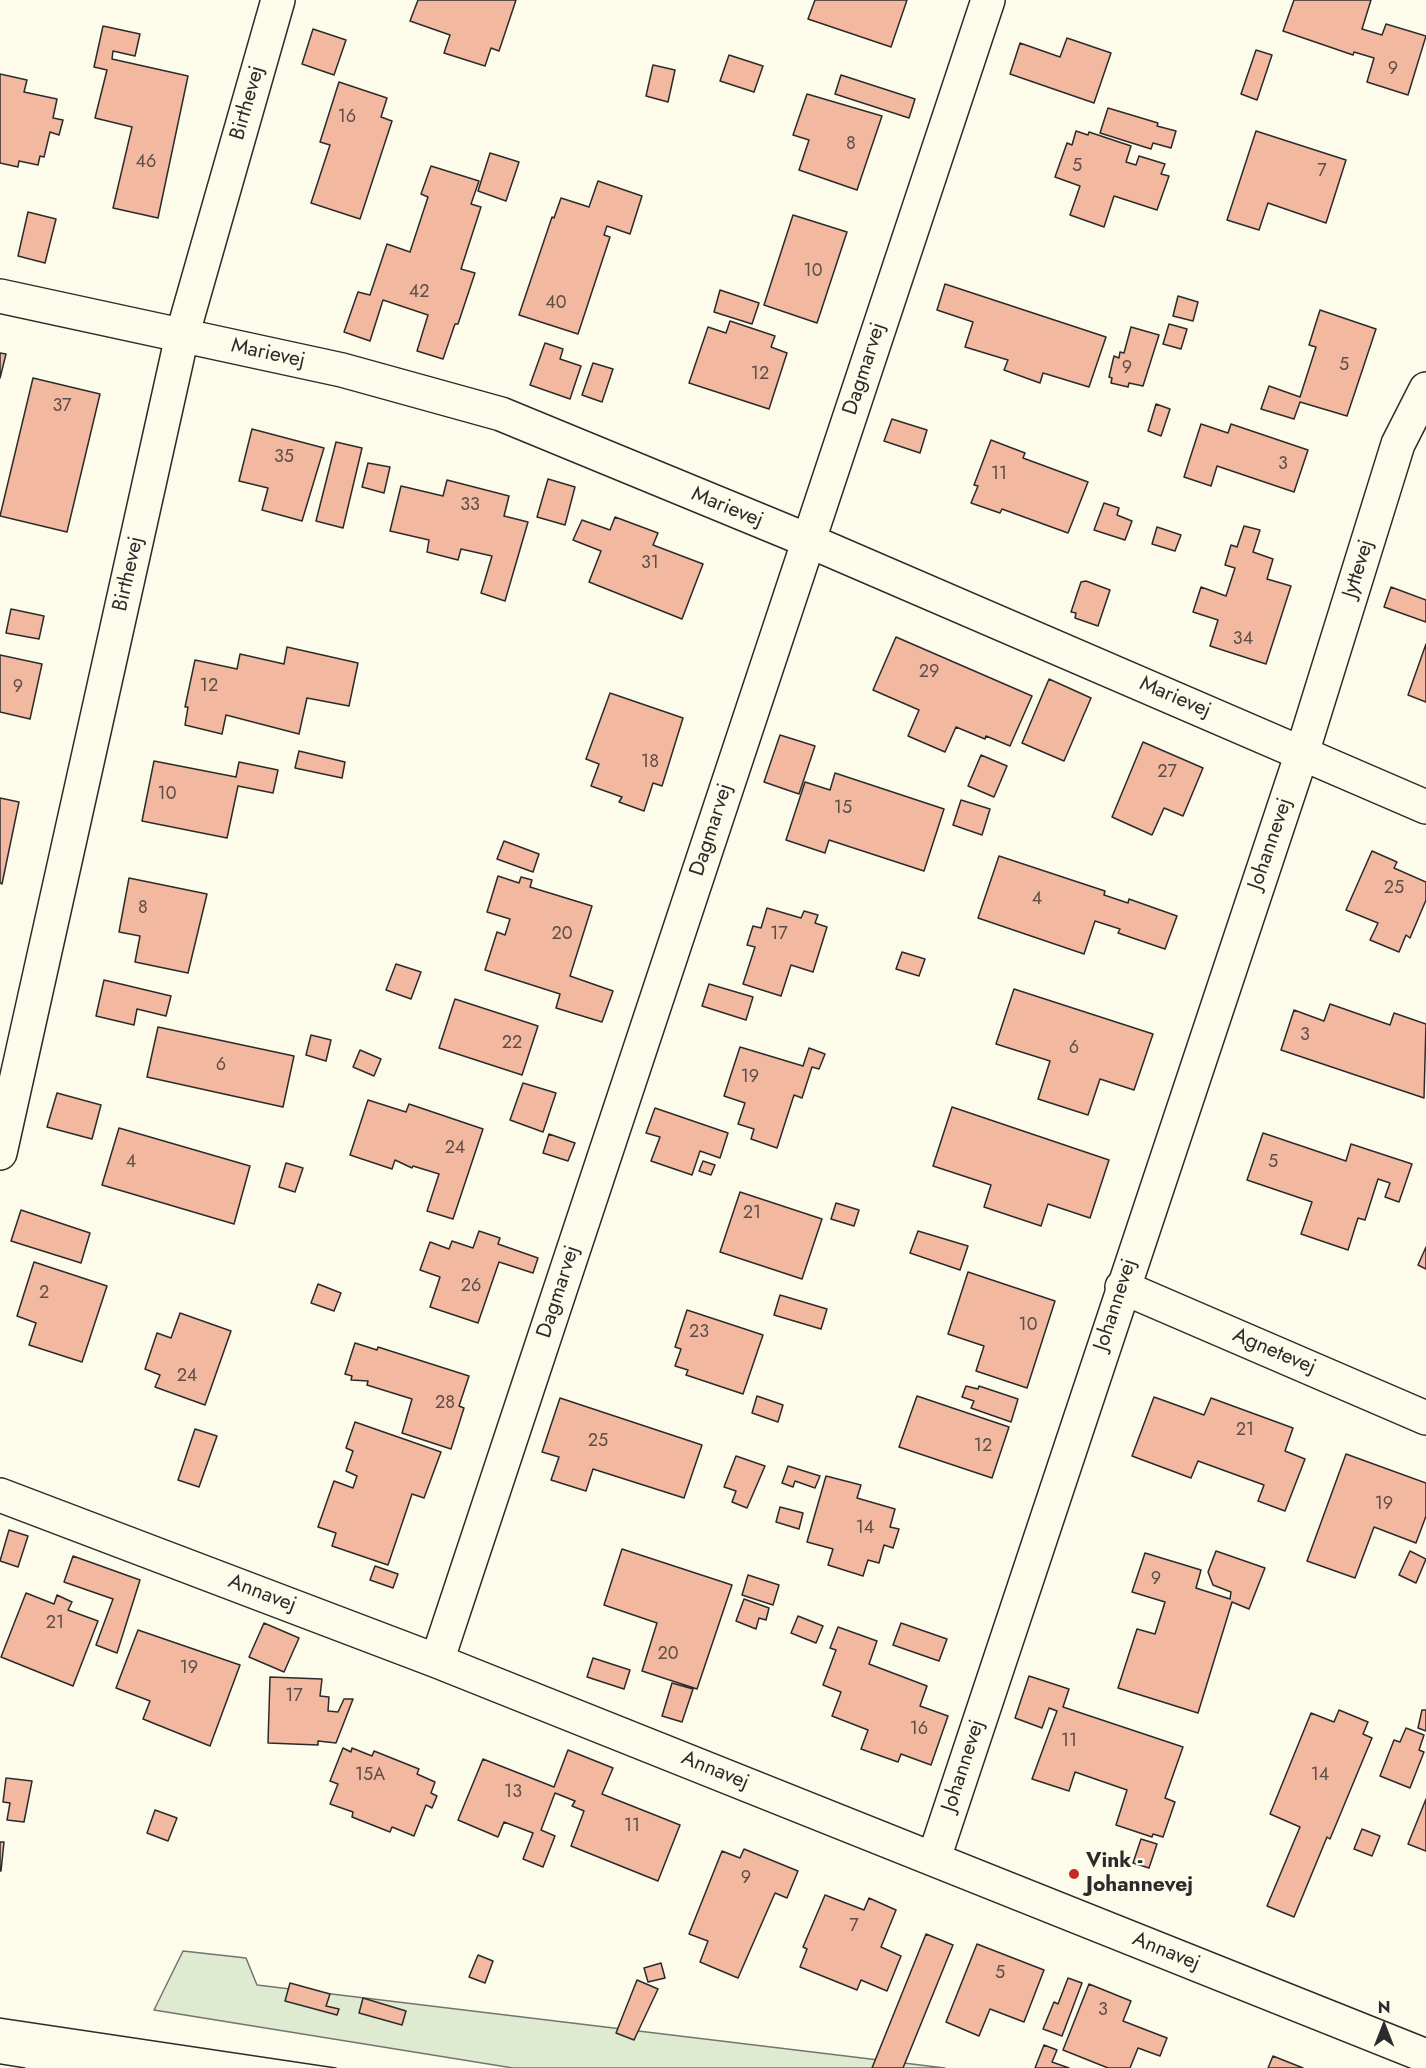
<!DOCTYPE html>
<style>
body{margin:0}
#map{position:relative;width:1426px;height:2068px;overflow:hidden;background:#fdfbea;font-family:Jost,sans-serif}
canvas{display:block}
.north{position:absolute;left:1354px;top:1996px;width:60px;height:60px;-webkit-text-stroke:4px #fdfbea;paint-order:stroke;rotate:0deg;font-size:16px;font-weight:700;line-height:24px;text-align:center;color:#2b2b2b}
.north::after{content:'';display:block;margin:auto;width:21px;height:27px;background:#2b2b2b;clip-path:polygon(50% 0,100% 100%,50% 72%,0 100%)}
</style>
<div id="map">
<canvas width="1426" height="2068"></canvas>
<div class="north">N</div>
</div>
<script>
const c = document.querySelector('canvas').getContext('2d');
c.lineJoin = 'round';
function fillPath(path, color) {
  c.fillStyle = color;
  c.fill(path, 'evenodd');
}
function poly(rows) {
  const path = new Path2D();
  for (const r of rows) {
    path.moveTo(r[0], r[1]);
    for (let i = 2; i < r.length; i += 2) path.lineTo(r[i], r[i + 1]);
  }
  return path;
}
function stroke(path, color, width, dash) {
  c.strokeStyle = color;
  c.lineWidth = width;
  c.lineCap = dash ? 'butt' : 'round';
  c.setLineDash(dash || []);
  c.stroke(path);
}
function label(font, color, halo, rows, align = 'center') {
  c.font = font + ' Jost,sans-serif';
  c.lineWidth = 4.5;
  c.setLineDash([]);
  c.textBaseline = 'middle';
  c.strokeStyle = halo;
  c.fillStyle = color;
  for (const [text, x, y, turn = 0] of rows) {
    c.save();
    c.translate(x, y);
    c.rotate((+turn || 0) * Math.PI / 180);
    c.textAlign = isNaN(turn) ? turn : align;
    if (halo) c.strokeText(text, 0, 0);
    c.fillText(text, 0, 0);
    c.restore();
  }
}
const green = poly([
 [183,1951,246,1958,257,1985,945,2068,513,2068,154,2010,183,1951]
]);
const building = poly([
 [418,0,516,0,499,51,491,48,485,66,444,53,450,35,410,21,418,0],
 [815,0,907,0,891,47,808,19,815,0],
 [1294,0,1371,0,1362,29,1382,35,1386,24,1426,36,1408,95,1367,82,1374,58,1354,52,1353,55,1283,31,1294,0],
 [103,26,140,34,135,56,113,51,112,59,188,76,158,218,113,208,132,127,95,118,107,70,94,67,103,26],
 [313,29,346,40,334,75,302,64,313,29],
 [1067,38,1111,53,1094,103,1010,74,1020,43,1060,57,1067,38],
 [1256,50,1272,55,1257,100,1241,94,1256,50],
 [729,55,763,66,754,92,720,81,729,55],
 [653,65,675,70,668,102,646,96,653,65],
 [0,74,27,80,24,92,57,99,53,118,63,120,59,135,50,132,44,157,40,156,38,165,19,161,18,167,0,163,0,74],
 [841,75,915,99,909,118,835,94,841,75],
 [339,82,387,98,381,117,392,121,360,219,311,203,330,145,320,142,339,82],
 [807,94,882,116,857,190,799,170,809,140,793,135,807,94],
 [1108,108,1158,123,1157,126,1176,131,1171,148,1153,143,1151,149,1100,133,1108,108],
 [1076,131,1088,135,1089,132,1131,146,1126,162,1136,165,1139,156,1165,164,1161,174,1169,176,1157,210,1114,196,1104,227,1070,215,1080,186,1055,177,1067,143,1072,145,1076,131],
 [1256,131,1346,160,1326,223,1268,203,1259,230,1227,220,1256,131],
 [490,153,519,162,506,201,478,191,490,153],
 [431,166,479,181,471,204,481,207,461,269,475,273,458,324,455,324,443,359,417,351,428,315,383,300,370,341,344,332,358,292,370,295,387,244,410,252,428,197,421,194,431,166],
 [598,181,642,196,630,234,607,226,604,235,610,237,578,334,519,315,552,217,554,218,561,198,589,207,598,181],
 [28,212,56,219,45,263,18,256,28,212],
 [793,215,847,232,817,323,764,305,793,215],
 [945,284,1106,337,1089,387,1043,373,1040,383,1004,370,1008,360,965,347,973,322,937,310,945,284],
 [720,290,759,303,752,324,714,312,720,290],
 [1178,296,1198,302,1193,321,1173,316,1178,296],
 [1320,310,1376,329,1347,416,1300,402,1294,419,1261,409,1269,386,1300,397,1316,347,1309,345,1320,310],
 [730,321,775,336,771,347,787,353,769,409,689,383,708,327,726,333,730,321],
 [1169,324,1187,329,1181,349,1163,344,1169,324],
 [1131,327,1159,335,1143,386,1129,383,1128,387,1111,383,1112,378,1109,377,1114,356,1119,358,1120,352,1124,353,1131,327],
 [545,343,563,349,560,359,581,366,570,399,530,385,545,343],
 [0,353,6,354,0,378,0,353],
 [593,363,613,369,602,402,582,395,593,363],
 [33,378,100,394,67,532,0,516,33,378],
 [1156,404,1170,409,1161,436,1148,431,1156,404],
 [892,419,927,430,920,453,884,441,892,419],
 [1201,424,1228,433,1231,424,1308,450,1294,492,1217,466,1211,486,1184,477,1201,424],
 [252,429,324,448,302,521,262,510,268,488,239,481,252,429],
 [991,440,1025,453,1023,458,1088,482,1068,533,1002,509,1000,513,971,503,978,486,974,485,991,440],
 [336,442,362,448,343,528,316,521,336,442],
 [368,463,390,467,384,493,362,487,368,463],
 [548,479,575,487,565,525,537,517,548,479],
 [447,480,509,496,504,516,528,522,505,601,481,593,492,556,461,549,458,560,427,552,429,540,390,531,401,486,443,496,447,480],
 [1104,503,1119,508,1117,515,1132,521,1125,540,1094,530,1104,503],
 [615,517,658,533,653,545,703,564,682,619,589,582,601,551,573,540,582,520,610,530,615,517],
 [1244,526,1260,530,1253,552,1273,559,1267,579,1291,586,1266,664,1210,646,1218,620,1193,612,1201,587,1226,596,1235,568,1225,565,1231,545,1237,547,1244,526],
 [1157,527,1181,535,1175,551,1152,544,1157,527],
 [1086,581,1110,590,1098,626,1075,618,1076,613,1071,612,1081,582,1086,581],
 [1391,587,1426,600,1426,622,1384,607,1391,587],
 [11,609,44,616,39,639,6,633,11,609],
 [896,637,1032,696,1010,746,986,736,985,739,956,727,945,752,908,736,919,710,873,690,896,637],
 [1426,644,1426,702,1408,695,1426,644],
 [287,647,358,663,349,706,307,698,299,734,226,715,222,734,185,725,188,707,185,707,195,660,237,669,240,654,284,664,287,647],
 [0,655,42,664,30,719,0,712,0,655],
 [1049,679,1091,698,1064,761,1022,743,1049,679],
 [610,693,683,718,662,786,653,783,644,811,619,802,622,797,591,786,599,764,586,759,610,693],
 [780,735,815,746,799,794,764,782,780,735],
 [1143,742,1203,768,1183,816,1164,808,1152,835,1112,817,1143,742],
 [299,751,345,762,342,778,295,768,299,751],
 [981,755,1007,766,994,797,968,786,981,755],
 [154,761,236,777,239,762,278,770,273,793,238,786,227,838,142,821,154,761],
 [835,773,944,809,924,871,829,840,825,853,786,840,805,782,830,790,835,773],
 [0,798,19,802,2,884,0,883,0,798],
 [961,800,990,809,982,835,953,825,961,800],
 [504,841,539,854,533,872,497,859,504,841],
 [1372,851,1397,862,1394,868,1426,882,1426,900,1410,938,1406,935,1399,952,1370,940,1378,923,1346,910,1372,851],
 [999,856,1105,891,1104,895,1128,903,1129,899,1177,916,1165,949,1118,933,1120,929,1095,921,1084,954,978,918,999,856],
 [498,876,519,883,521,877,532,880,530,887,592,906,570,976,613,991,602,1022,556,1008,560,994,485,970,497,932,505,935,510,919,487,912,498,876],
 [129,878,207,894,188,973,135,962,140,936,119,932,129,878],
 [767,908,801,918,804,911,818,915,815,923,827,927,813,972,791,965,781,996,743,984,755,947,747,945,753,926,761,928,767,908],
 [902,952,925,959,919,976,896,969,902,952],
 [396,964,421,972,411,999,386,990,396,964],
 [104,980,171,996,166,1016,137,1009,134,1025,96,1016,104,980],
 [709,984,753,997,746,1020,702,1006,709,984],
 [1014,989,1153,1034,1134,1090,1100,1079,1088,1115,1038,1099,1050,1061,996,1044,1014,989],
 [455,999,538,1026,522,1075,439,1048,455,999],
 [1330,1004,1390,1025,1394,1013,1426,1024,1424,1098,1281,1050,1294,1010,1324,1021,1330,1004],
 [158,1027,294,1056,283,1107,147,1077,158,1027],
 [311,1035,331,1040,326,1061,306,1055,311,1035],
 [740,1047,803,1066,809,1048,825,1054,819,1069,812,1067,802,1098,794,1095,777,1148,751,1139,754,1129,738,1124,745,1103,724,1096,740,1047],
 [360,1050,381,1059,374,1076,353,1067,360,1050],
 [523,1083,556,1093,543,1132,510,1120,523,1083],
 [57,1093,101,1105,92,1139,47,1127,57,1093],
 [368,1100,406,1112,409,1104,483,1129,453,1219,427,1211,439,1174,413,1166,412,1168,395,1160,392,1169,350,1155,368,1100],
 [952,1107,1109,1160,1090,1218,1048,1204,1041,1226,984,1207,991,1185,933,1166,952,1107],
 [655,1108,728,1133,720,1158,700,1151,692,1175,651,1161,660,1137,646,1133,655,1108],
 [119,1128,250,1166,234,1224,102,1185,119,1128],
 [1263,1133,1346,1161,1351,1144,1412,1164,1399,1202,1385,1197,1390,1183,1378,1179,1365,1220,1358,1218,1348,1250,1301,1234,1312,1202,1247,1180,1263,1133],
 [549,1134,575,1143,568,1161,543,1153,549,1134],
 [703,1161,715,1165,711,1175,699,1171,703,1161],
 [286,1163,303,1168,295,1192,279,1187,286,1163],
 [740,1192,822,1219,802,1279,720,1252,740,1192],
 [836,1203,859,1210,854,1226,831,1219,836,1203],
 [21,1210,90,1233,81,1263,11,1241,21,1210],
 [479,1231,500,1238,498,1244,538,1258,533,1273,499,1262,478,1323,430,1307,440,1277,420,1270,430,1242,449,1249,452,1241,473,1248,479,1231],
 [918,1231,968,1246,960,1270,910,1253,918,1231],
 [1426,1247,1426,1269,1418,1265,1426,1247],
 [34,1262,107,1286,82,1362,29,1345,36,1323,17,1316,34,1262],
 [968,1272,1055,1301,1027,1388,976,1371,984,1346,948,1334,968,1272],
 [318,1284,341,1293,334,1311,311,1303,318,1284],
 [780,1295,827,1309,821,1329,774,1315,780,1295],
 [687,1310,763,1335,743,1394,686,1375,688,1370,675,1366,681,1349,675,1347,687,1310],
 [180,1313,231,1331,205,1405,155,1387,160,1375,145,1369,157,1333,171,1338,180,1313],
 [355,1343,377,1350,378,1347,469,1376,459,1406,464,1408,451,1449,402,1433,412,1399,367,1385,368,1381,351,1380,352,1376,345,1374,355,1343],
 [966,1386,978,1389,979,1386,1018,1399,1011,1422,971,1408,974,1401,962,1397,966,1386],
 [757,1396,783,1405,778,1422,752,1413,757,1396],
 [917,1396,1009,1427,992,1478,899,1447,917,1396],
 [1154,1397,1204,1415,1211,1398,1293,1428,1285,1451,1305,1459,1285,1511,1258,1501,1264,1485,1198,1461,1191,1478,1132,1456,1154,1397],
 [560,1398,702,1445,684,1498,593,1469,586,1491,551,1480,559,1457,542,1452,560,1398],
 [355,1422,441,1452,424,1498,412,1494,388,1565,332,1546,336,1533,318,1527,334,1481,353,1488,357,1476,346,1471,353,1451,346,1448,355,1422],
 [195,1429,217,1436,199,1487,178,1480,195,1429],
 [1346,1454,1426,1483,1426,1516,1416,1543,1374,1527,1355,1578,1307,1561,1346,1454],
 [736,1456,765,1466,747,1508,732,1502,736,1491,724,1487,736,1456],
 [788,1466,820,1476,815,1488,795,1481,793,1487,782,1483,788,1466],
 [826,1476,861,1485,857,1498,895,1509,890,1527,899,1529,893,1548,884,1545,879,1563,868,1560,863,1576,828,1565,833,1549,807,1542,826,1476],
 [780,1507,803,1513,799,1529,776,1522,780,1507],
 [9,1530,28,1536,18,1567,0,1561,9,1530],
 [622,1549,732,1585,697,1689,642,1671,657,1623,604,1605,622,1549],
 [1216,1551,1265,1568,1249,1609,1232,1602,1198,1713,1118,1688,1137,1629,1155,1634,1165,1602,1132,1592,1145,1553,1201,1570,1196,1588,1230,1599,1231,1592,1213,1585,1208,1572,1216,1551],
 [1410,1551,1426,1559,1416,1583,1399,1575,1410,1551],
 [73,1556,140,1580,117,1653,96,1645,113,1599,64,1582,73,1556],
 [375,1566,398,1574,393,1588,370,1580,375,1566],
 [748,1575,779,1585,773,1605,742,1595,748,1575],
 [26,1593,54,1604,57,1595,72,1602,68,1610,98,1621,73,1686,1,1657,26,1593],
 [744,1599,769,1608,766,1620,759,1618,756,1629,736,1621,744,1599],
 [798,1616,823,1626,816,1643,791,1633,798,1616],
 [264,1623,299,1638,284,1672,249,1657,264,1623],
 [901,1623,947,1639,939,1661,893,1645,901,1623],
 [838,1627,877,1641,869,1664,927,1686,920,1706,948,1716,931,1765,901,1754,898,1762,861,1749,868,1730,832,1716,841,1692,823,1685,836,1650,830,1648,838,1627],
 [138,1630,240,1665,210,1746,143,1719,150,1701,116,1688,138,1630],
 [593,1658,630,1670,624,1689,587,1677,593,1658],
 [1029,1676,1069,1689,1063,1707,1183,1747,1165,1798,1175,1802,1163,1837,1153,1834,1152,1837,1116,1825,1127,1790,1075,1772,1069,1791,1032,1779,1057,1711,1049,1708,1042,1728,1015,1718,1029,1676],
 [270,1677,322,1679,320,1696,329,1697,328,1711,338,1712,344,1699,353,1699,336,1743,318,1741,318,1745,268,1743,270,1677],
 [672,1683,693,1689,682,1722,662,1716,672,1683],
 [1339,1710,1368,1722,1363,1734,1372,1738,1330,1839,1327,1837,1294,1917,1267,1906,1300,1827,1270,1814,1311,1713,1334,1722,1339,1710],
 [1422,1710,1426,1710,1426,1731,1418,1728,1422,1710],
 [1406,1728,1424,1735,1419,1750,1424,1752,1410,1788,1380,1776,1394,1740,1400,1742,1406,1728],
 [343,1748,351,1752,352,1748,372,1756,374,1751,419,1769,417,1774,435,1782,431,1793,437,1796,432,1808,426,1805,414,1836,392,1827,390,1832,352,1817,353,1812,330,1804,338,1784,330,1781,343,1748],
 [568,1750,613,1768,602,1794,680,1825,658,1881,571,1846,584,1811,572,1806,575,1801,555,1793,541,1830,555,1836,543,1867,523,1859,533,1833,504,1822,498,1837,458,1820,483,1759,554,1787,568,1750],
 [6,1778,32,1781,24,1822,7,1820,10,1803,3,1802,6,1778],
 [1426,1799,1426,1851,1408,1844,1426,1799],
 [155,1810,177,1818,168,1841,147,1833,155,1810],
 [1362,1829,1380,1836,1372,1856,1354,1849,1362,1829],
 [1141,1839,1157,1844,1149,1868,1133,1863,1141,1839],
 [0,1842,4,1842,1,1871,0,1871,0,1842],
 [744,1849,798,1871,787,1898,775,1893,738,1978,700,1962,708,1941,689,1934,722,1851,740,1858,744,1849],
 [825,1895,864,1910,869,1898,896,1910,881,1947,901,1956,887,1991,861,1980,857,1990,800,1967,807,1949,803,1947,825,1895],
 [926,1934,953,1945,903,2068,872,2068,926,1934],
 [977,1944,1044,1970,1024,2022,990,2009,979,2036,946,2022,977,1944],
 [478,1955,493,1961,485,1983,469,1977,478,1955],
 [661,1963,665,1978,648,1982,644,1968,661,1963],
 [1068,1978,1082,1983,1062,2036,1043,2029,1054,2002,1058,2004,1068,1978],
 [637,1980,658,1989,634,2040,616,2033,637,1980],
 [290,1983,330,1994,326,2006,339,2009,337,2015,285,2001,290,1983],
 [1089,1984,1131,2001,1123,2021,1167,2038,1160,2056,1138,2048,1130,2068,1108,2068,1063,2050,1089,1984],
 [363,1998,406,2011,402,2025,359,2013,363,1998],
 [1044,2045,1057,2050,1052,2062,1069,2068,1035,2068,1044,2045],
 [1273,2056,1303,2068,1268,2068,1273,2056]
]);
const minor = poly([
 [0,296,342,370,501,414,807,540,1426,807],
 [0,1153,182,336,278,0],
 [1122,1287,1426,1418],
 [0,1495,437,1661,1426,2056],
 [437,1661,988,0],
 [934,1858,1302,753,1398,444,1426,389]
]);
const tram = poly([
 [0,2018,336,2068],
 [0,2064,25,2068]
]);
const markers = [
 [1074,1874,6,"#c62828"]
];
const numberNames = [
 ["9",1393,70],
 ["16",347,118],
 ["8",851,145],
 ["46",146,163],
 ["5",1077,167],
 ["7",1322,172],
 ["10",813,272],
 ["42",419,293],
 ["40",556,304],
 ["5",1344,366],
 ["9",1127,369],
 ["12",760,375],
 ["37",62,407],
 ["35",284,458],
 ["3",1283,465],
 ["11",999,475],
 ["33",470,506],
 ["31",650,564],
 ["34",1243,640],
 ["29",929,673],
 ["12",209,687],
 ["9",18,688],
 ["18",650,763],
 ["27",1167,773],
 ["10",167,795],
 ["15",843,809],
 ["25",1394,889],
 ["4",1037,900],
 ["8",143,909],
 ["20",562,935],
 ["17",779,935],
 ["3",1305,1036],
 ["22",512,1044],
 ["6",1074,1049],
 ["6",221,1066],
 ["19",750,1078],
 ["24",455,1149],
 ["4",131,1163],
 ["5",1273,1163],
 ["21",752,1214],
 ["26",471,1287],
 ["2",44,1294],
 ["10",1028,1326],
 ["23",699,1333],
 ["24",187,1377],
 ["28",445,1404],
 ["21",1245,1431],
 ["25",598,1442],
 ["12",983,1447],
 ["19",1384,1505],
 ["14",865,1529],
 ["9",1156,1580],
 ["21",55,1624],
 ["20",668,1655],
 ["19",189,1669],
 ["17",294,1697],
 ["16",919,1730],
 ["11",1069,1742],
 ["15A",370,1776],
 ["14",1320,1776],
 ["13",513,1793],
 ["11",632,1827],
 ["9",746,1879],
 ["7",854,1927],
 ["5",1000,1974],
 ["3",1103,2011]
];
const streetNames = [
 ["Birthevej",248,103,-74],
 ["Marievej",268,354,12],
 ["Dagmarvej",865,369,-72],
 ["Marievej",727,508,22],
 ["Jyttevej",1359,569,-73],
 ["Birthevej",129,574,-77],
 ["Marievej",1175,698,23],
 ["Dagmarvej",712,830,-72],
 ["Johannevej",1271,844,-71],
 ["Dagmarvej",559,1292,-72],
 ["Johannevej",1116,1305,-72],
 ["Agnetevej",1274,1352,23],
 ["Annavej",262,1594,21],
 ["Johannevej",964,1766,-72],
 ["Annavej",715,1771,22],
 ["Annavej",1166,1952,22]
];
const poiNames = [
 ["Vink -",1086,1862],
 ["Johannevej",1086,1886]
];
fillPath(green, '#deebd1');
stroke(green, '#74746e', 1.5);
fillPath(building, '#f2b8a0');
stroke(building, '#2b2b2b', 1.5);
stroke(minor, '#2b2b2b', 36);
stroke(minor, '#fdfbea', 33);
stroke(tram, '#2b2b2b', 1.5);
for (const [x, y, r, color] of markers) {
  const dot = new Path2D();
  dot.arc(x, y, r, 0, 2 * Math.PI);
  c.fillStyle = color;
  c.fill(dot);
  stroke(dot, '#fdfbea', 2);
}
label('18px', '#5d4e48', null, numberNames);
label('21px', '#2b2b2b', '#fdfbea', streetNames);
label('bold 21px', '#2b2b2b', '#fdfbea', poiNames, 'left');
</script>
